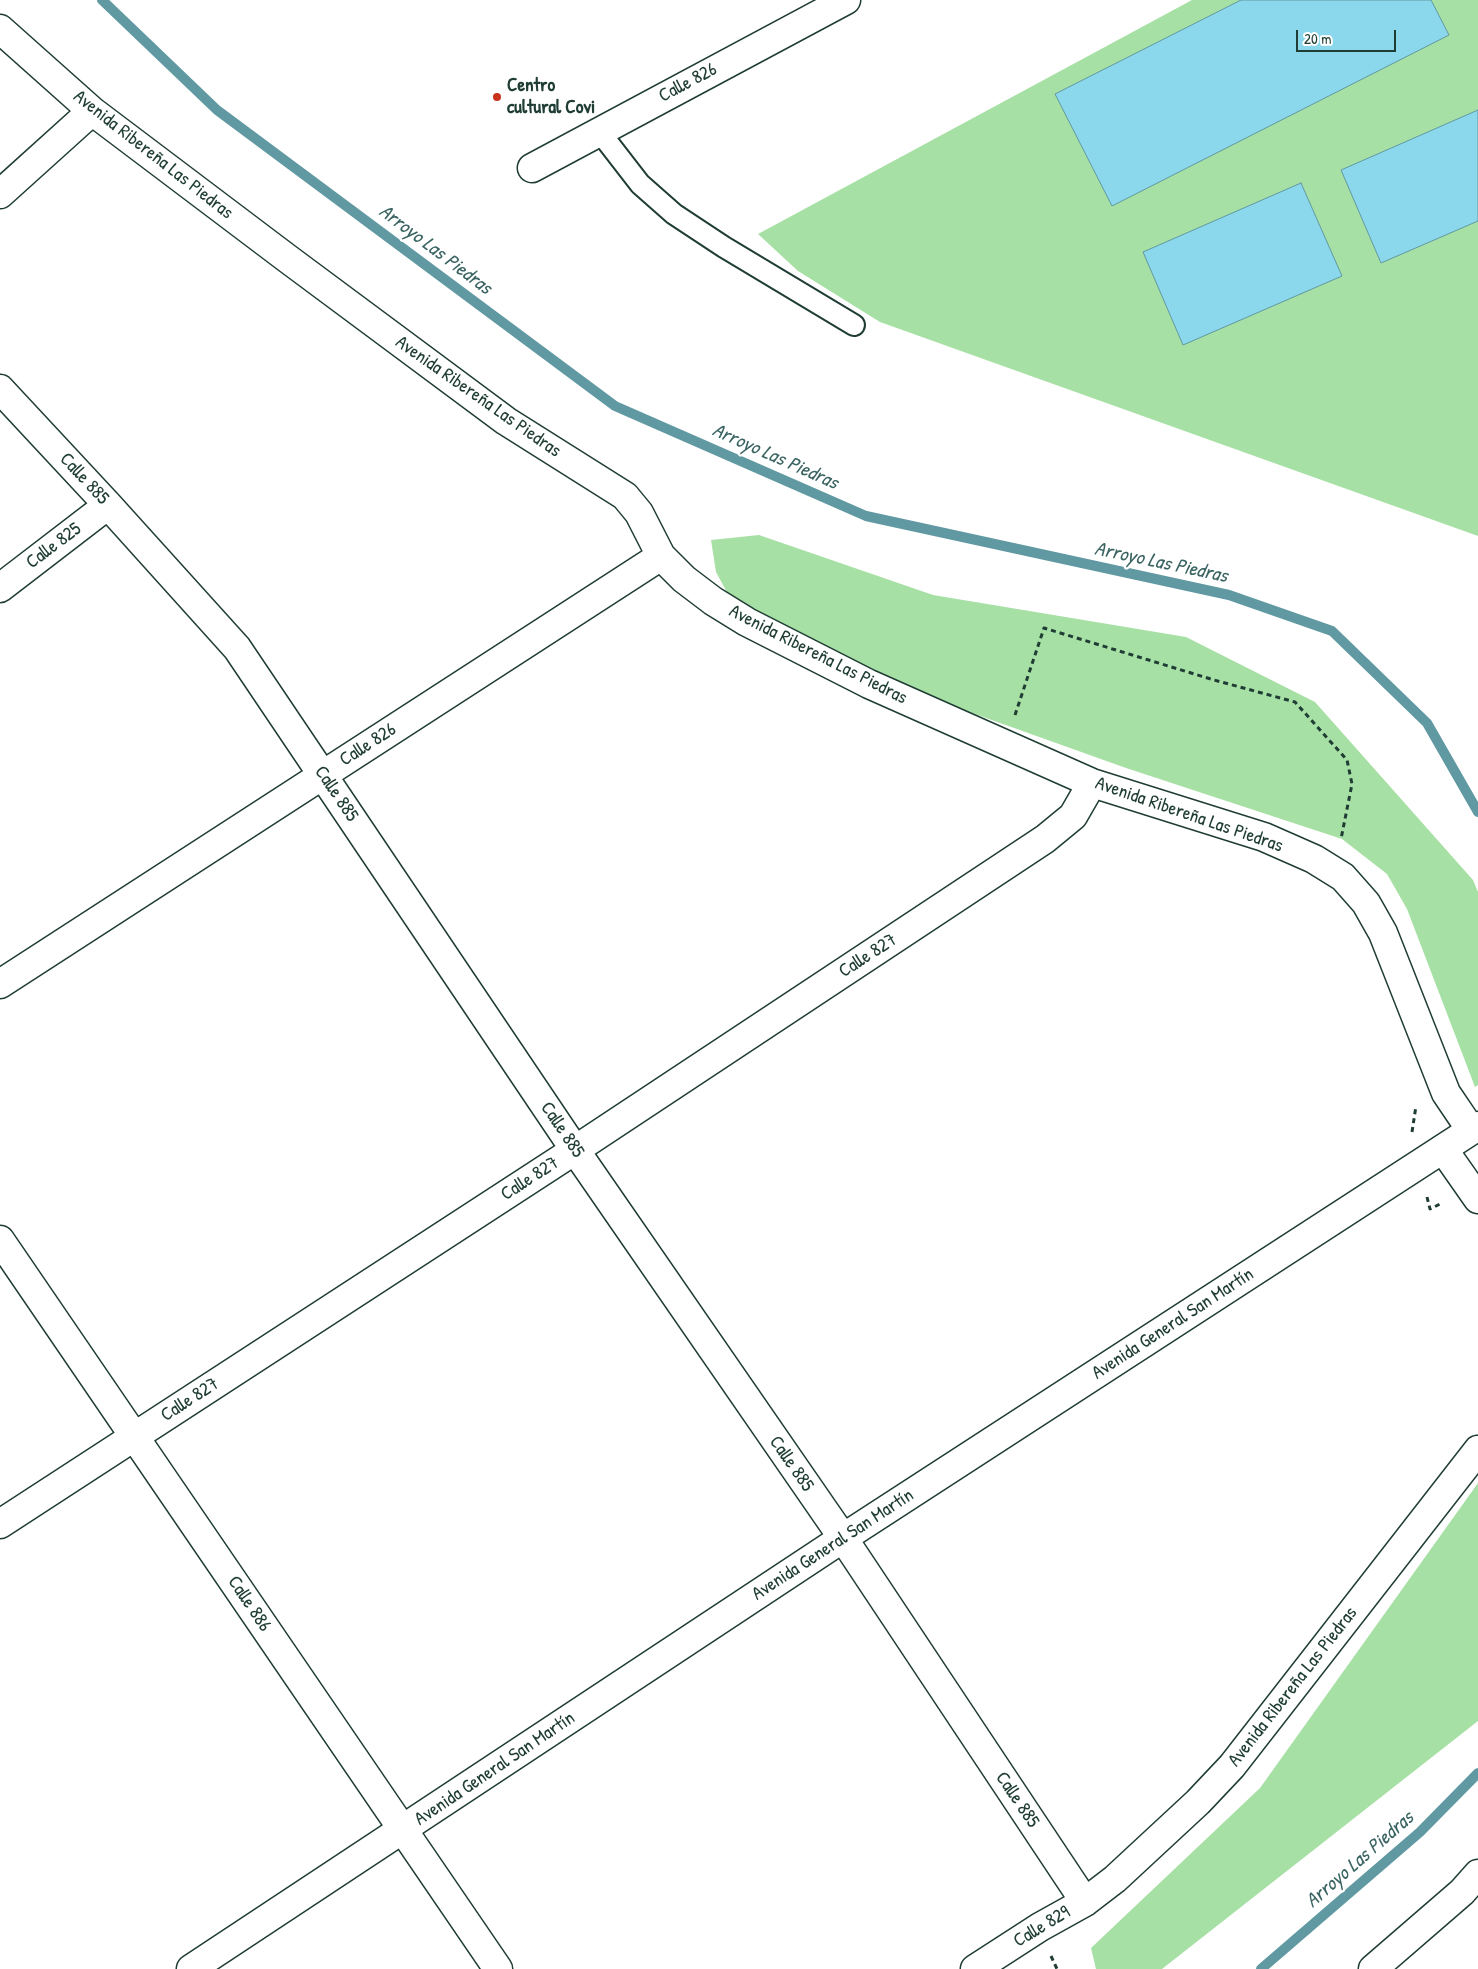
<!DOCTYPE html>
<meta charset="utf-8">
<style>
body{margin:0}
#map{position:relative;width:1478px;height:1969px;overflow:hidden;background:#fff;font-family:"Patrick Hand",sans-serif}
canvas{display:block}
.scale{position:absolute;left:1296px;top:30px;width:100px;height:22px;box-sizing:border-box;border:2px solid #1f3d34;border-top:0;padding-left:6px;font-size:15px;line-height:18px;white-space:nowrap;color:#1f3d34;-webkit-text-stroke:4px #fff;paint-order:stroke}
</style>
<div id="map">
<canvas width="1478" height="1969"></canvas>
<div class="scale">20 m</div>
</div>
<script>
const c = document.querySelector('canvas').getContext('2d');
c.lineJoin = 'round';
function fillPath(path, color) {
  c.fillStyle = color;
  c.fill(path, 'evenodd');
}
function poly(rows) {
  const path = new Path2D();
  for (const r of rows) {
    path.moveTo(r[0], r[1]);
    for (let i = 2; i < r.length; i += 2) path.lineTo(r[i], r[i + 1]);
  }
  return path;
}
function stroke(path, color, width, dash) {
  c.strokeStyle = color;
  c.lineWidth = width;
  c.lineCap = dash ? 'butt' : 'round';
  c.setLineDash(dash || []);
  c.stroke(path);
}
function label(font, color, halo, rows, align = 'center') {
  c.font = font + ' "Patrick Hand",sans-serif';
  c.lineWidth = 4.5;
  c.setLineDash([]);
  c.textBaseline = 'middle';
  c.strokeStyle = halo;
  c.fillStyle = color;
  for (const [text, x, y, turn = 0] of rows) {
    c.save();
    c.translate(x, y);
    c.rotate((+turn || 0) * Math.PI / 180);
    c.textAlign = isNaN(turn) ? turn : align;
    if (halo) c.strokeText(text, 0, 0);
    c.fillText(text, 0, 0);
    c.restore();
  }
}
const green = poly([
 [1192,0,1478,0,1478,536,880,322,798,271,758,234],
 [759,535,933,595,1186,637,1315,702,1473,880,1478,892,1478,1085,1475,1087,1407,909,1387,874,1342,839,1126,768,863,674,730,598,716,572,711,540],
 [1478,1483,1478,1721,1162,1969,1096,1969,1091,1948,1260,1788]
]);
const water = poly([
 [1241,0,1431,0,1449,35,1112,206,1055,94,1241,0],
 [1478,110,1478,221,1381,263,1341,170,1478,110],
 [1301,183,1342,276,1183,345,1143,252,1301,183]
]);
const stream = poly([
 [102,0,217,110,615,406,866,516,1229,595,1332,631,1427,723,1478,812],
 [1261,1969,1420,1832,1478,1773]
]);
const path = poly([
 [1015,715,1044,628,1214,680,1295,702,1347,760,1352,784,1341,839],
 [1412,1132,1416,1106],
 [1427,1197,1430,1209,1442,1203],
 [1051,1956,1057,1969]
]);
const service = poly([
 [599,131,640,184,674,214,724,247,854,325]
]);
const minor = poly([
 [0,29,92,111,288,259,506,421,625,496,639,513,661,556,684,579,713,601,747,622,869,684,1092,783,1264,837,1314,859,1343,877,1366,903,1383,933,1446,1093,1471,1130],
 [532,168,846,0],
 [0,194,92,111],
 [0,389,108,505,237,648,575,1150,843,1538,1085,1902],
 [0,588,108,505],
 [0,984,661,556],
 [1443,1149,1478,1199],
 [0,1240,498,1969],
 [0,1524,575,1150,1045,839,1073,816,1092,783],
 [975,1969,1040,1927,1085,1902,1115,1879,1198,1802,1232,1766,1478,1450],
 [1373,1969,1462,1892,1478,1874]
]);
const secondary = poly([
 [191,1969,843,1538,1478,1126]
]);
const markers = [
 [497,97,5,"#c8321e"]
];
const streetNames = [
 ["Calle 826",688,83,-28],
 ["Avenida Ribereña Las Piedras",153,155,38],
 ["Avenida Ribereña Las Piedras",478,397,35],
 ["Calle 885",84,479,47],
 ["Calle 825",54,546,-37],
 ["Avenida Ribereña Las Piedras",818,655,27],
 ["Calle 826",368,745,-33],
 ["Calle 885",336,794,56],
 ["Avenida Ribereña Las Piedras",1189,815,19],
 ["Calle 827",868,956,-33],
 ["Calle 885",562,1130,56],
 ["Calle 827",530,1179,-33],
 ["Avenida General San Martín",1173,1324,-33],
 ["Calle 827",190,1400,-33],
 ["Calle 885",791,1464,55],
 ["Avenida General San Martín",833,1545,-33],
 ["Calle 886",249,1604,56],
 ["Avenida Ribereña Las Piedras",1293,1687,-52],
 ["Avenida General San Martín",495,1769,-34],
 ["Calle 885",1017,1800,56],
 ["Calle 829",1042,1927,-31]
];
const poiNames = [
 ["Centro",507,86],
 ["cultural Covi",507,108]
];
const waterNames = [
 ["Arroyo Las Piedras",435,250,37],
 ["Arroyo Las Piedras",775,457,24],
 ["Arroyo Las Piedras",1161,563,12],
 ["Arroyo Las Piedras",1360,1860,-41]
];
fillPath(green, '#a7e0a4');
fillPath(water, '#8bd7eb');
stroke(water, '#6099a2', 1);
stroke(stream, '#6099a2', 10);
stroke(service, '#1f3d34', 24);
stroke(minor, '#1f3d34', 31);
stroke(secondary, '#1f3d34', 31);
stroke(path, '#1f3d34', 3, [5, 4]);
stroke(service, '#fff', 20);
stroke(minor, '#fff', 28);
stroke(secondary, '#fff', 28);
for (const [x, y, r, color] of markers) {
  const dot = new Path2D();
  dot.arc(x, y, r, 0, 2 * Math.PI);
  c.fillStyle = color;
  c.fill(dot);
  stroke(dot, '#fff', 2);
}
label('19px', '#1f3d34', '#fff', streetNames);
label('bold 19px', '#1f3d34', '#fff', poiNames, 'left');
label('italic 20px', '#3a6462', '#fff', waterNames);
</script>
